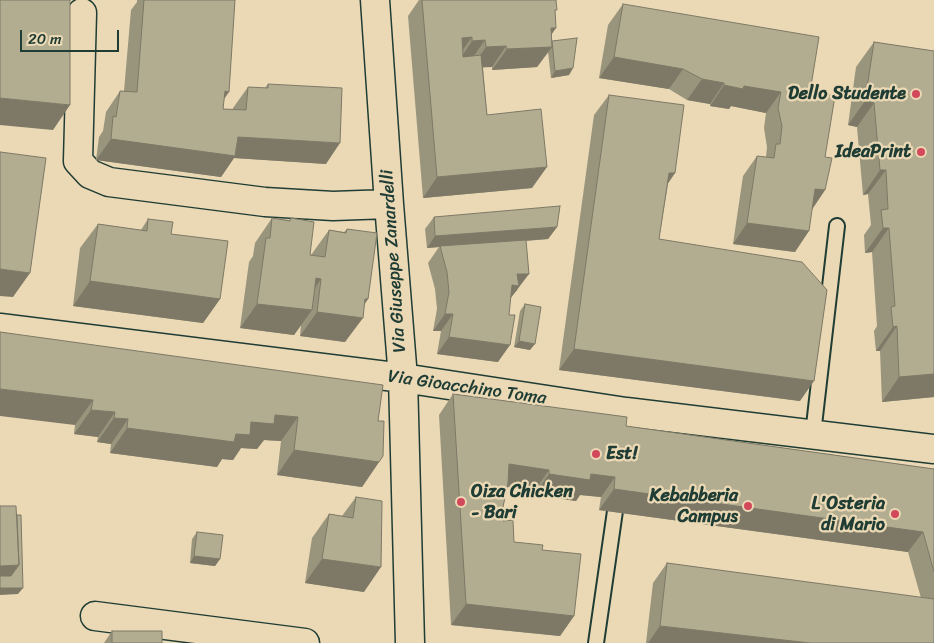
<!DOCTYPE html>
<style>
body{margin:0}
#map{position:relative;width:934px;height:643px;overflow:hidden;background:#ebd8b5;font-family:Sriracha,sans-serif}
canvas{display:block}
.scale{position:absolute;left:20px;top:30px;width:99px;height:22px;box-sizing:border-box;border:2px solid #1f3d34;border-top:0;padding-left:6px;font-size:15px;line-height:18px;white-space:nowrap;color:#1f3d34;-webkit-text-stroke:4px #ebd8b5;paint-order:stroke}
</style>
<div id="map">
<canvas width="934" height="643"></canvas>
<div class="scale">20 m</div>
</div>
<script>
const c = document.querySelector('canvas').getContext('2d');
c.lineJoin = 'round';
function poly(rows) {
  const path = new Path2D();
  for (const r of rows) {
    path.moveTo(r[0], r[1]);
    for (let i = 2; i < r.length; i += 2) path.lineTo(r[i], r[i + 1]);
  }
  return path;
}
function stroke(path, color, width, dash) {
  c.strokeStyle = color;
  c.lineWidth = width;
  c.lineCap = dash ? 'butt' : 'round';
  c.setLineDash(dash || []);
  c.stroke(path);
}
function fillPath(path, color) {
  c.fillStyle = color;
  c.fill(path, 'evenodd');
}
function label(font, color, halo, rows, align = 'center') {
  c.font = font + ' Sriracha,sans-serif';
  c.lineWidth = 4.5;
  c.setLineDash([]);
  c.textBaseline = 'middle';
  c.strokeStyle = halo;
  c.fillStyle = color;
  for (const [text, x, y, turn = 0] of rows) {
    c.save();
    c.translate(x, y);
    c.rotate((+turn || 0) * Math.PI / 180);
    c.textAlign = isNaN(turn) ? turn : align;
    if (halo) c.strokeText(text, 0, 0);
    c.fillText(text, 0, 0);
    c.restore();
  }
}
const lane = poly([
 [813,434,837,226],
 [596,643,615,511]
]);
const street = poly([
 [375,0,389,204,403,378,410,643],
 [82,13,78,161,90,174,109,182,265,202,333,206,389,204],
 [0,328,403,378,626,412,934,449],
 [95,616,305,643]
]);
const wall = poly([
 [137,0,235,0,223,109,233,109,233,108,248,87,265,88,268,84,326,164,234,158,221,177,96,160,99,137,103,131,106,112,120,91,124,91,131,10,137,2],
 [419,0,556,0,555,12,551,35,552,41,573,68,569,75,551,78,548,52,537,67,492,70,492,67,483,67,487,115,532,188,423,198,408,16],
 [623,4,810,92,825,157,825,190,812,209,795,252,733,244,743,176,757,156,766,157,767,147,764,128,766,113,731,106,729,109,710,106,710,104,687,100,669,89,599,78,608,25],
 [874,42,934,51,934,397,882,402,880,351,876,351,874,331,877,326,872,252,865,253,864,235,871,225,868,194,863,195,857,127,848,125,856,67],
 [609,95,668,184,659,239,800,401,559,370,594,115],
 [434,217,557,227,548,239,526,241,517,291,516,291,511,297,498,362,437,354,441,331,433,331,437,309,435,289,428,263,439,247,427,248,425,229],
 [272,218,289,220,291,218,310,255,311,255,329,230,344,232,347,229,368,299,364,304,345,342,300,336,301,325,294,335,240,328,249,262,253,256,255,243],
 [148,219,220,299,203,323,73,306,80,248,98,224,141,230],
 [525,304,530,350,514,347,520,311],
 [0,332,378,421,379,462,362,487,277,475,281,441,264,440,257,449,241,448,233,460,222,459,217,467,110,453,111,444,97,442,98,437,74,434,75,425],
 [453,394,626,426,934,469,934,643,646,643,653,583,667,563,921,598,908,552,599,510,601,497,580,495,576,501,534,495,535,490,507,487,503,507,503,521,514,542,542,550,574,616,560,636,451,625,439,415],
 [356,497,364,592,305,583,312,538,329,514,342,516],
 [197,532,220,559,215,566,190,563,192,539],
 [112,631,162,643,104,643]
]);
const shadedWall = poly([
 [551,28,556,28,543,47,552,47,537,67,492,70,507,49],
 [472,37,457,58,462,38],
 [485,40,471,60,458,62,472,41],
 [506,46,492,67,471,68,486,47],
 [614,57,683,69,669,89,599,78],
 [573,68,569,75,551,78,555,71],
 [702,79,724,83,710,104,687,100],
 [724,85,744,86,781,92,766,113,731,106,729,109,710,106],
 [225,91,229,92,215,112],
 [0,98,70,105,53,130,0,125],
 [865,101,874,103,857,127,848,125],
 [238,137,340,143,326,164,234,158,221,177,96,160,111,139],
 [547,167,532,188,423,198,437,177],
 [880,170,886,170,868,194,863,195],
 [669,173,675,173,661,194],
 [815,189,825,190,811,211],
 [747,223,809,231,795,252,733,244],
 [557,227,548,239,440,247,440,246,439,247,427,248,435,236],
 [883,228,889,228,872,252,865,253],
 [0,269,30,273,13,297,0,296],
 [517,274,529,274,507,303,500,303],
 [316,278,321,279,304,304],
 [90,281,220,299,203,323,73,306],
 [365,299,368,299,356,317,363,318,345,342,300,336,317,312],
 [257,304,312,310,294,335,240,328],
 [445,314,453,314,441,331,433,331],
 [897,326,880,351,876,351,893,327],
 [449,337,510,345,498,362,437,354],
 [519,341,535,344,530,350,514,347],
 [574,349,814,381,800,401,559,370],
 [934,374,934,397,882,402,899,377],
 [0,389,93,400,75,425,0,416],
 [91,410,115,412,98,437,74,434],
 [275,415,298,417,281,441,264,440,257,449,241,448,233,460,222,459,217,467,110,453,127,428,236,434,251,422],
 [114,418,128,419,111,444,97,442],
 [294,450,379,462,362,487,277,475],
 [509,464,549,470,535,490,495,485],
 [549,474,591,474,615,477,601,497,580,495,576,501,534,495],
 [614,489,923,532,908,552,599,510],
 [194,556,220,559,215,566,190,563],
 [322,559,381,567,364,592,305,583],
 [19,565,7,582,0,583,0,566],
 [0,588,23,588,18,594,0,595],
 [466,604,574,616,560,636,451,625],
 [660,626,810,643,648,643]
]);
const building = poly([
 [0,0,70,0,70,105,0,98,0,0],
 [144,0,235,0,229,92,225,91,223,109,246,110,248,87,268,88,268,84,342,88,340,143,238,137,235,156,111,139,113,116,116,117,120,91,137,92,144,0],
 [422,0,556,0,557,10,555,10,556,28,551,28,552,47,507,49,506,46,486,47,485,40,472,41,472,37,462,38,463,57,481,55,487,115,541,109,547,167,437,177,422,0],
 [623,4,819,37,810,92,835,96,825,157,832,158,825,190,815,189,809,231,747,223,757,156,774,158,776,144,780,144,782,126,778,108,781,92,744,86,743,89,724,85,724,83,702,79,683,69,614,57,623,4],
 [577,38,573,68,555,71,552,41,577,38],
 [874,42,934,51,934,374,899,377,897,326,893,327,891,307,895,306,889,228,883,228,881,210,888,209,886,170,880,170,874,103,865,101,874,42],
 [609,95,684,105,675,173,669,173,659,239,802,262,827,290,814,381,574,349,609,95],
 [0,152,46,158,30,273,0,269,0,152],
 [560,206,557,227,435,236,434,217,560,206],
 [272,218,290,221,291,218,314,222,310,255,325,257,329,230,346,233,347,229,377,233,368,299,365,299,363,318,317,312,321,279,316,278,312,310,257,304,266,238,270,238,272,218],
 [148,219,173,222,171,234,228,241,220,299,90,281,98,224,147,231,148,219],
 [526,240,529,274,517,274,519,286,512,285,509,315,515,315,510,345,449,337,453,314,445,314,449,292,447,272,440,246,526,240],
 [525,304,541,307,535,344,519,341,525,304],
 [0,332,383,385,378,421,384,421,383,456,379,462,294,450,298,417,275,415,274,424,251,422,250,435,236,434,234,442,127,428,128,419,114,418,115,412,91,410,93,400,0,389,0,332],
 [453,394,627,417,626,426,934,469,934,572,923,532,614,489,615,477,591,474,590,480,549,474,549,470,509,464,508,483,503,507,503,521,513,520,514,542,543,545,542,550,581,554,574,616,466,604,453,394],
 [356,497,382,501,381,567,322,559,329,514,353,518,356,497],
 [0,506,16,506,19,565,0,566,0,506],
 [17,515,21,515,23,588,0,588,0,576,11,576,19,565,17,515],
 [197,532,223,535,220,559,194,556,197,532],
 [667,563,934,599,934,643,810,643,660,626,667,563],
 [112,631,162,631,162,643,112,643,112,631]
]);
const markers = [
 [916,94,5,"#d1495b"],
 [921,152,5,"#d1495b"],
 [596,454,5,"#d1495b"],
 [461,502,5,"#d1495b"],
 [748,506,5,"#d1495b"],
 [895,514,5,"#d1495b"]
];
const poiNames = [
 ["Dello Studente",906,94],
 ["IdeaPrint",911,152],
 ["Est!",606,454,"left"],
 ["Oiza Chicken",471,492,"left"],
 ["- Bari",471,513,"left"],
 ["Kebabberia",738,496],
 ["Campus",738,517],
 ["L'Osteria",885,504],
 ["di Mario",885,525]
];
const streetNames = [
 ["Via Giuseppe Zanardelli",394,261,-94],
 ["Via Gioacchino Toma",467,388,8]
];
stroke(lane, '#1f3d34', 18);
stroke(street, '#1f3d34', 31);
stroke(lane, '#ebd8b5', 14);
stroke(street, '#ebd8b5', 28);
fillPath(wall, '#99957d');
fillPath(shadedWall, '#7d7966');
fillPath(building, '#b2ad91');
stroke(building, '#7d7966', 1);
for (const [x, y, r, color] of markers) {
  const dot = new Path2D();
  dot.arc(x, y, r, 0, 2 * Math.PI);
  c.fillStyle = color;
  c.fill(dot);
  stroke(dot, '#ebd8b5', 2);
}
label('bold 18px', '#1f3d34', '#ebd8b5', poiNames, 'right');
label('18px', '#1f3d34', '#ebd8b5', streetNames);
</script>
